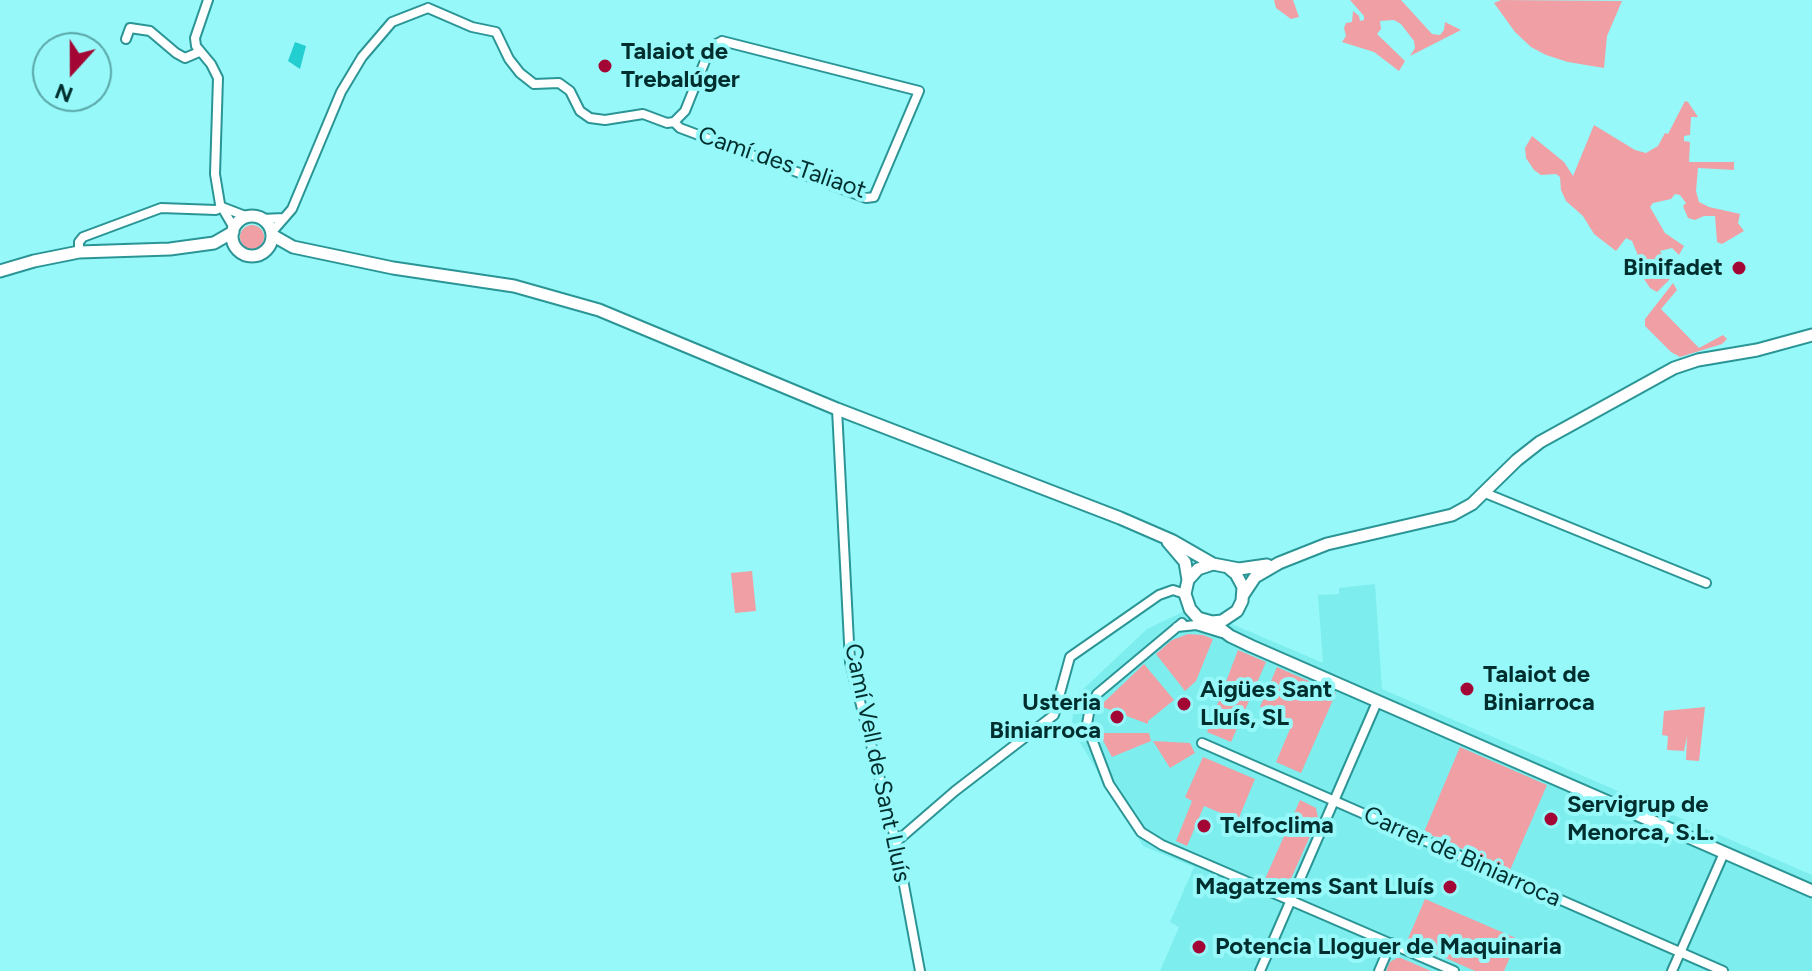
<!DOCTYPE html>
<meta charset="utf-8">
<style>
body{margin:0}
#map{position:relative;width:1812px;height:971px;overflow:hidden;background:#96f8f8;font-family:Figtree,sans-serif}
canvas{display:block}
.north{position:absolute;left:32px;top:32px;width:80px;height:80px;box-sizing:border-box;background:#96f8f8;border:2px solid #5aa7a7;border-radius:50%;rotate:201deg;font-size:22px;font-weight:700;line-height:32px;text-align:center;color:#002e2e}
.north::after{content:'';display:block;margin:auto;width:28px;height:36px;background:#a30634;clip-path:polygon(50% 0,100% 100%,50% 72%,0 100%)}
</style>
<div id="map">
<canvas width="1812" height="971"></canvas>
<div class="north">N</div>
</div>
<script>
const c = document.querySelector('canvas').getContext('2d');
c.lineJoin = 'round';
function fillPath(path, color) {
  c.fillStyle = color;
  c.fill(path, 'evenodd');
}
function poly(rows) {
  const path = new Path2D();
  for (const r of rows) {
    if (r.length === 3) {
      path.moveTo(r[0] + r[2], r[1]);
      path.arc(r[0], r[1], r[2], 0, 2 * Math.PI);
      continue;
    }
    path.moveTo(r[0], r[1]);
    for (let i = 2; i < r.length; i += 2) path.lineTo(r[i], r[i + 1]);
  }
  return path;
}
function stroke(path, color, width, dash) {
  c.strokeStyle = color;
  c.lineWidth = width;
  c.lineCap = dash ? 'butt' : 'round';
  c.setLineDash(dash || []);
  c.stroke(path);
}
function label(font, color, halo, rows, align = 'center') {
  c.font = font + ' Figtree,sans-serif';
  c.lineWidth = 8;
  c.setLineDash([]);
  c.textBaseline = 'middle';
  c.strokeStyle = halo;
  c.fillStyle = color;
  for (const [text, x, y, turn = 0] of rows) {
    c.save();
    c.translate(x, y);
    c.rotate((+turn || 0) * Math.PI / 180);
    c.textAlign = isNaN(turn) ? turn : align;
    if (halo) c.strokeText(text, 0, 0);
    c.fillText(text, 0, 0);
    c.restore();
  }
}
const built = poly([
 [1375,584,1382,689,1812,875,1812,971,1160,971,1179,927,1170,922,1194,867,1143,846,1071,728,1076,696,1147,629,1189,609,1213,616,1323,663,1318,595,1339,594,1339,588]
]);
const green = poly([
 [1274,0,1293,0,1299,17,1291,19,1276,8],
 [1350,0,1401,0,1432,34,1440,35,1444,30,1445,22,1461,30,1410,56,1415,48,1414,41,1401,24,1394,20,1380,21,1381,29,1377,34,1405,61,1399,71,1374,52,1342,42,1346,36,1344,28,1346,23,1352,22,1353,11,1359,16,1360,21,1364,20,1364,16],
 [1501,0,1622,1,1607,36,1604,68,1568,62,1546,55,1531,47,1515,32,1494,3],
 [1685,101,1688,102,1698,117,1691,117,1690,135,1684,136,1684,141,1690,142,1689,162,1734,162,1734,170,1698,168,1696,191,1699,202,1709,207,1740,214,1738,223,1744,231,1722,244,1717,242,1715,216,1704,216,1695,220,1688,218,1683,206,1686,203,1680,195,1675,194,1671,199,1653,203,1650,207,1665,233,1684,246,1679,255,1672,248,1660,251,1665,260,1676,266,1671,278,1657,292,1650,288,1638,270,1639,258,1632,241,1626,238,1616,251,1594,234,1583,216,1566,201,1561,190,1560,177,1556,174,1541,175,1534,170,1526,158,1525,148,1532,136,1564,162,1573,176,1594,125,1635,150,1646,153,1658,146,1665,133,1668,134],
 [252,237,12],
 [1673,283,1677,290,1661,309,1699,348,1723,335,1727,339,1722,344,1680,357,1671,352,1645,326,1645,319],
 [752,571,756,611,735,613,731,573],
 [1188,634,1203,635,1213,639,1196,681,1185,691,1156,654,1172,640],
 [1238,650,1266,662,1231,742,1207,732],
 [1144,664,1174,700,1148,721,1148,724,1100,706],
 [1277,667,1336,693,1301,773,1276,762,1293,722,1260,707],
 [1705,707,1699,761,1686,760,1687,736,1684,751,1667,750,1668,736,1662,735,1664,711],
 [1099,733,1149,733,1151,741,1112,757],
 [1153,741,1190,743,1195,753,1170,768],
 [1460,747,1547,785,1510,870,1424,832],
 [1203,757,1255,779,1238,820,1204,806,1187,846,1176,841,1192,801,1185,797],
 [1300,800,1316,808,1318,818,1290,881,1279,885,1265,879],
 [1425,899,1518,939,1504,971,1475,971,1407,941],
 [1397,958,1401,958,1431,971,1386,971,1390,962]
]);
const water = poly([
 [295,42,306,46,300,69,288,61]
]);
const street = poly([
 [208,0,195,38,196,46,211,64,218,78,215,174,220,204,234,228],
 [428,8,472,27,496,32,509,59,520,73,534,84,559,83,570,91,580,111,590,118,605,120,643,114,667,123,674,122],
 [126,39,130,28,150,31,176,53,185,58,199,52],
 [722,41,919,91,874,197,866,198,680,128,674,122,685,111,707,56,714,45,722,41],
 [261,219,284,218],
 [272,232,292,209,341,92,362,57,392,22,428,8],
 [79,252,79,242,83,237,161,208,216,210,222,207,248,217],
 [837,409,850,662,896,842,920,971],
 [1485,493,1706,583],
 [1182,623,1097,694,1089,713,1087,724,1090,734,1109,784,1141,832,1162,845,1454,971],
 [1177,627,1196,625,1222,633],
 [1202,743,1723,971],
 [896,842,955,791,1054,715,1070,657,1159,595,1173,590,1185,594],
 [1260,971,1377,702],
 [1379,971,1391,943],
 [1672,971,1724,853]
]);
const secondary = poly([
 [252,236,20],
 [272,235,293,247,393,268,514,286,599,310,837,409,1120,518,1173,541,1213,564],
 [0,271,34,261,79,252,170,249,214,243,233,232],
 [1168,542,1185,562,1188,580],
 [1230,569,1236,574,1243,587,1242,601,1237,611,1222,621,1212,622,1198,618,1190,609,1185,594,1188,580,1198,569,1213,564,1239,569,1267,565],
 [1243,595,1255,577,1279,563,1327,544,1452,515,1472,504,1517,460,1540,442,1674,368,1698,360,1757,350,1812,335],
 [1212,622,1230,636,1251,646,1812,891]
]);
const markers = [
 [605,66,8,"#a30634"],
 [1739,268,8,"#a30634"],
 [1467,689,8,"#a30634"],
 [1184,704,8,"#a30634"],
 [1117,717,8,"#a30634"],
 [1551,819,8,"#a30634"],
 [1204,826,8,"#a30634"],
 [1450,887,8,"#a30634"],
 [1199,947,8,"#a30634"]
];
const poiNames = [
 ["Talaiot de",621,52],
 ["Trebalúger",621,80],
 ["Binifadet",1723,268,"right"],
 ["Talaiot de",1483,675],
 ["Biniarroca",1483,703],
 ["Aigües Sant",1200,690],
 ["Lluís, SL",1200,718],
 ["Usteria",1101,703,"right"],
 ["Biniarroca",1101,731,"right"],
 ["Servigrup de",1567,805],
 ["Menorca, S.L.",1567,833],
 ["Telfoclima",1220,826],
 ["Magatzems Sant Lluís",1434,887,"right"],
 ["Potencia Lloguer de Maquinaria",1215,947]
];
const streetNames = [
 ["Camí des Taliaot",782,163,19],
 ["Camí Vell de Sant Lluís",877,763,78],
 ["Carrer de Biniarroca",1462,857,24]
];
fillPath(built, '#7eeded');
fillPath(green, '#f0a0a4');
fillPath(water, '#23ced0');
stroke(street, '#2b9596', 12);
stroke(secondary, '#2b9596', 15);
stroke(street, '#fff', 8);
stroke(secondary, '#fff', 11);
for (const [x, y, r, color] of markers) {
  const dot = new Path2D();
  dot.arc(x, y, r, 0, 2 * Math.PI);
  c.fillStyle = color;
  c.fill(dot);
  stroke(dot, '#96f8f8', 3);
}
label('bold 24px', '#002e2e', '#96f8f8', poiNames, 'left');
label('24px', '#002e2e', '#96f8f8', streetNames);
</script>
